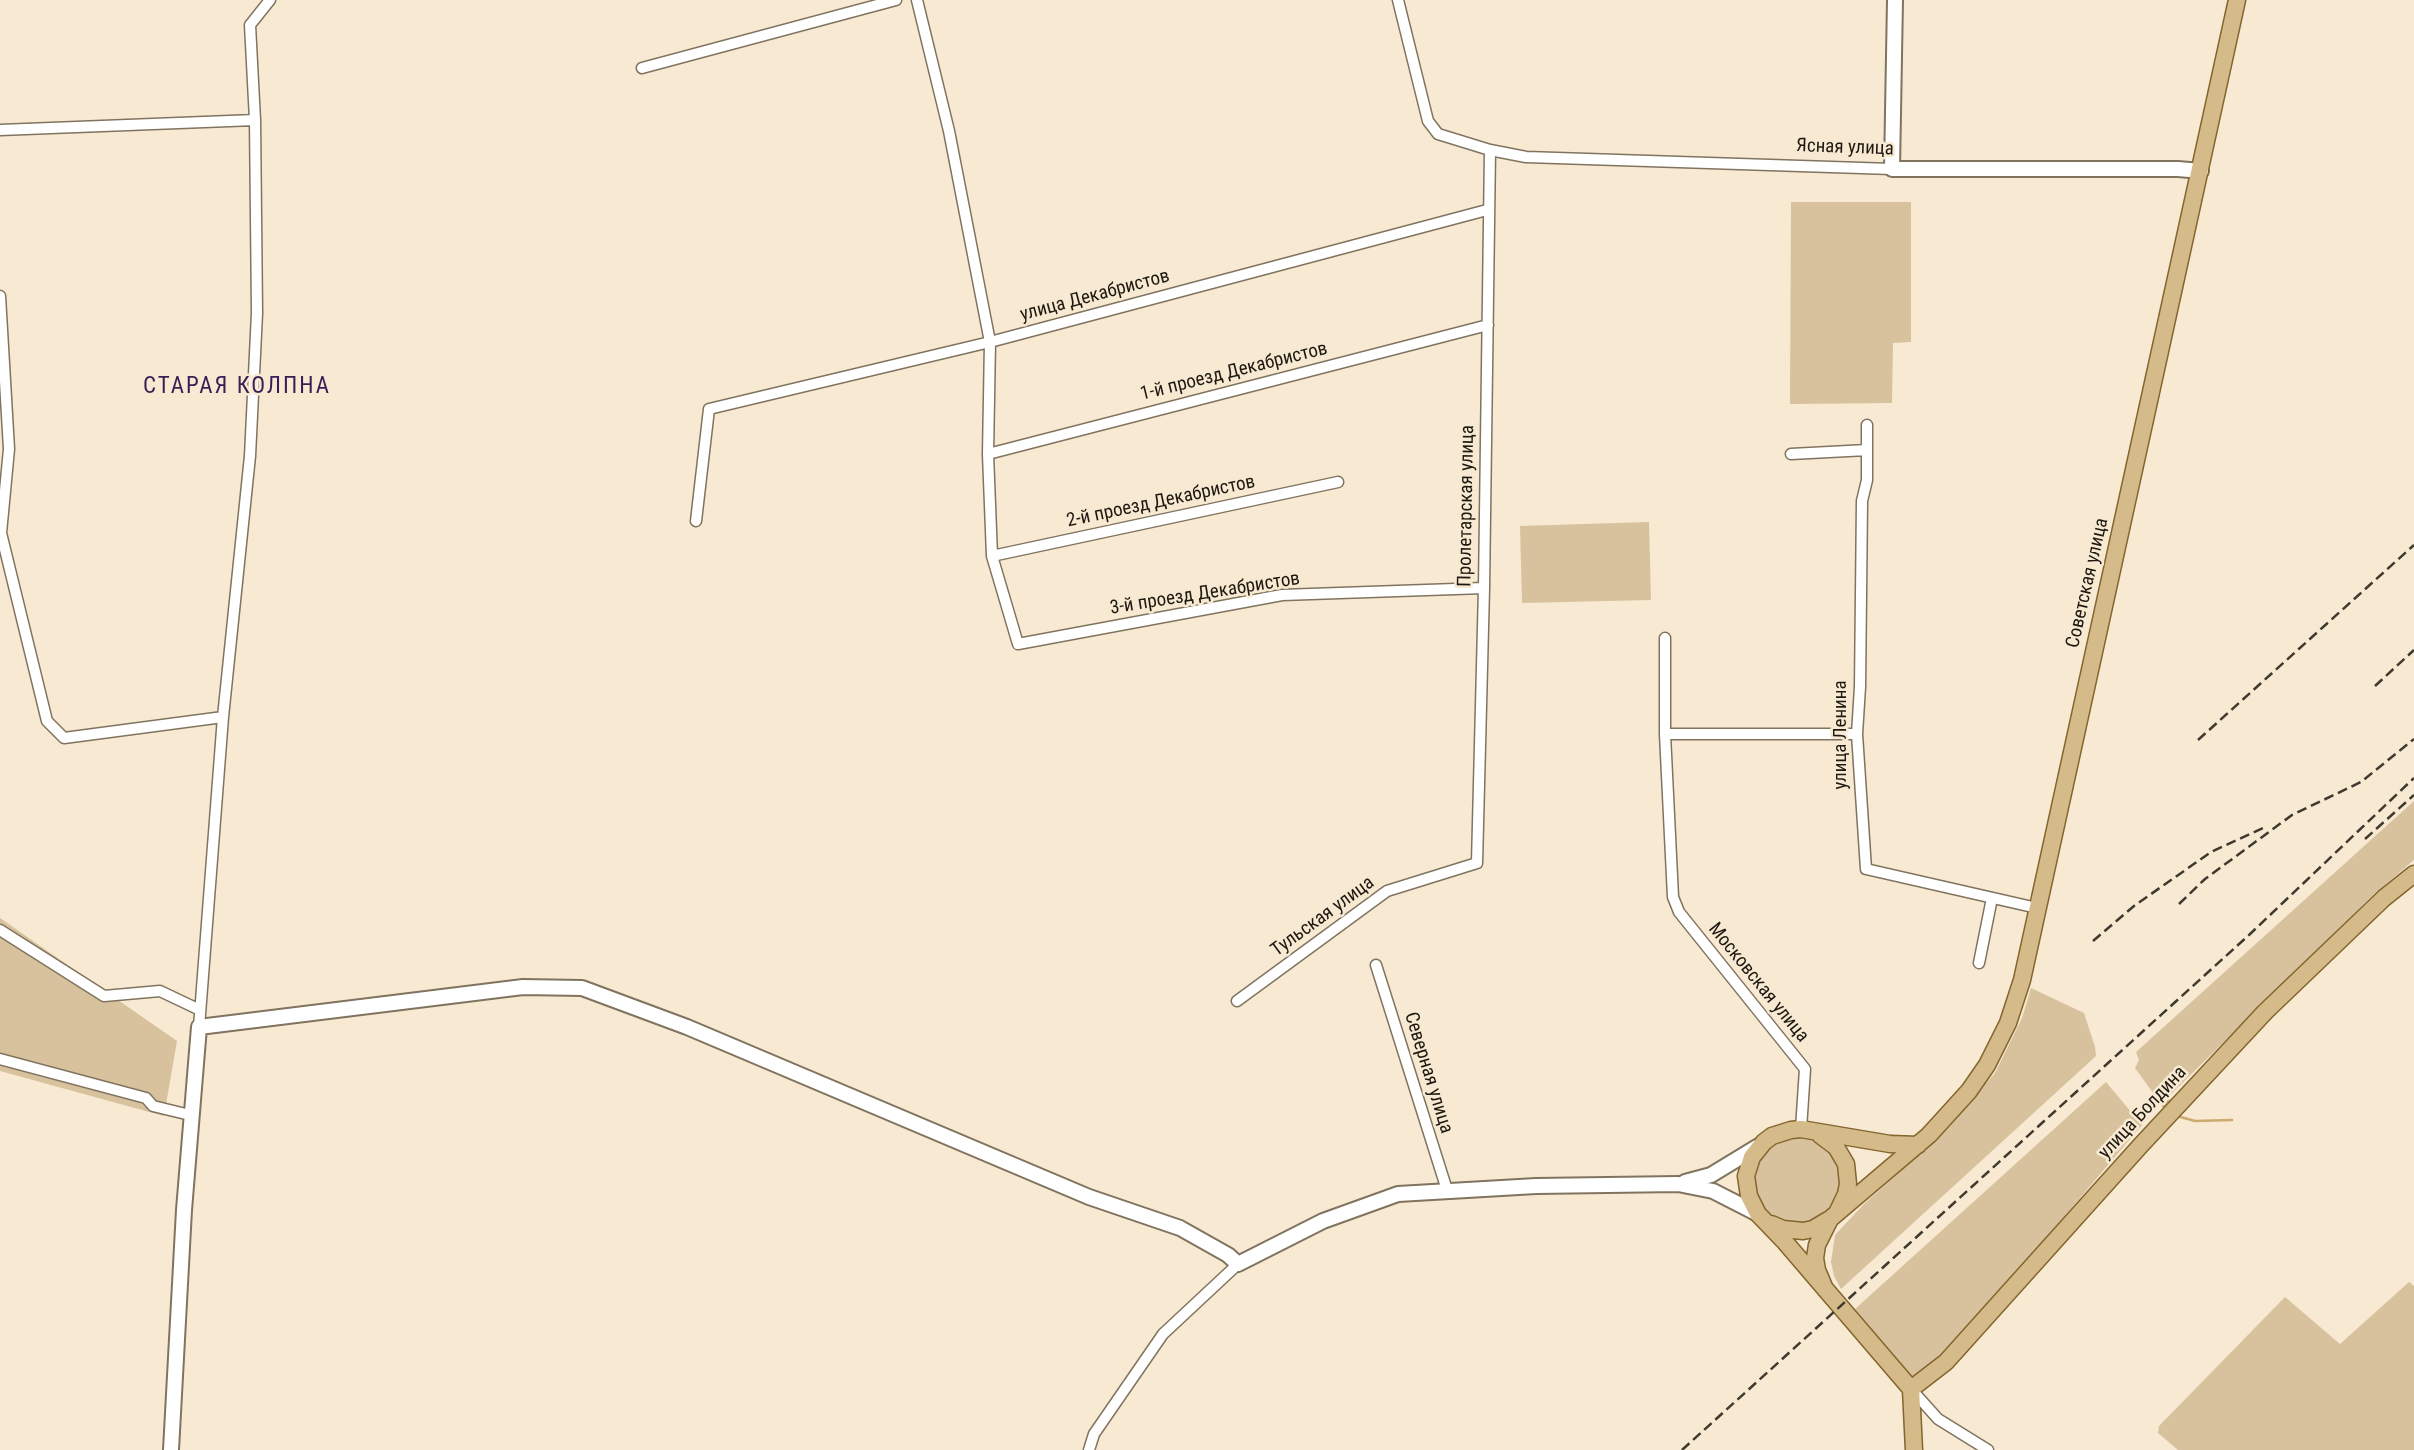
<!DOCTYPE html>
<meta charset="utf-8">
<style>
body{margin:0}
canvas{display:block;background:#f7e9d2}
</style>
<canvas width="2414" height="1450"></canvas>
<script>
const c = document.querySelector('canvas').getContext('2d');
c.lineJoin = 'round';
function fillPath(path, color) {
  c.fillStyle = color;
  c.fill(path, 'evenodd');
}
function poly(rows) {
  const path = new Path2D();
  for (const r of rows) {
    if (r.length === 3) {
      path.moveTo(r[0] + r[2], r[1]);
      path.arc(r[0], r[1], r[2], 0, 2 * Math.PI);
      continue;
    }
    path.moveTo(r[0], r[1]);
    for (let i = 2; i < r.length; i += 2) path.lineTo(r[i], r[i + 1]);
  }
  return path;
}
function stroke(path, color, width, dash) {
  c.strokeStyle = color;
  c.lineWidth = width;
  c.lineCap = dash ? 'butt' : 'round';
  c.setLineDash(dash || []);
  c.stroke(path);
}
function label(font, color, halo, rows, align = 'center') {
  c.font = font + ' "Roboto Condensed",sans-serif';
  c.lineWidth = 5;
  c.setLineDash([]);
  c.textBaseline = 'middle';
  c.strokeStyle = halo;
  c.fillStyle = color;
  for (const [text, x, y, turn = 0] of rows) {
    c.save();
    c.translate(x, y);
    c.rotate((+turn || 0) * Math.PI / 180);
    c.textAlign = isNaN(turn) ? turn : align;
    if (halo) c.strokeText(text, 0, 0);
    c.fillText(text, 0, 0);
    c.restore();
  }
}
const green = poly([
 [1791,202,1911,202,1911,342,1893,343,1892,403,1790,404],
 [1649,522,1651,600,1522,603,1520,526],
 [2414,801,2414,860,2374,894,2161,1104,2135,1068,2139,1060,2136,1052],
 [0,918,177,1041,164,1116,0,1071],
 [2031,988,2084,1013,2095,1047,2096,1056,1841,1289,1834,1276,1831,1262,1835,1235,1864,1204,1939,1137,1995,1073,2022,1018],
 [2106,1082,2142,1125,1943,1359,1912,1384,1855,1309],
 [1797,1180,44],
 [2409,1282,2414,1286,2414,1450,2178,1450,2158,1433,2159,1426,2285,1297,2340,1344]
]);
const stream = poly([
 [2163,1106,2170,1100],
 [2134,1115,2147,1118],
 [2177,1116,2195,1121,2232,1120]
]);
const street = poly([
 [917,0,949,131,990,342,988,454,992,556,1018,644,1282,595,1484,588],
 [1398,0,1428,121,1438,134,1490,150,1526,157,1892,169],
 [642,68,896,0],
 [0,130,255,120],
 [0,296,9,449,1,533,47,721,64,738,223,717],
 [1867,425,1867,480,1862,501,1860,687,1857,734,1866,869,2037,908],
 [988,454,1488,325],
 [1791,454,1867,450],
 [696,521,709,409,990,342,1487,210],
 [992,556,1338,482],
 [1665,638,1665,734],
 [0,930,104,996,160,991,200,1010],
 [1979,963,1992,898],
 [1376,965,1447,1190],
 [1237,1001,1387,891,1477,863,1484,588,1490,150],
 [199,1027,223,717,250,456,257,313,255,120,250,25,270,0],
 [0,1059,146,1098,153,1106,190,1115],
 [1801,1129,1805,1069,1679,912,1673,897,1665,734,1857,734],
 [1912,1390,1938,1419,1988,1450],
 [1089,1450,1094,1434,1163,1334,1238,1264]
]);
const secondary = poly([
 [1895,0,1892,169,2178,169,2201,171],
 [1685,1182,1711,1175,1757,1147],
 [171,1450,184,1210,199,1027,523,987,582,988,687,1027,1089,1197,1180,1228,1228,1255,1238,1264,1323,1221,1398,1194,1536,1186,1678,1184,1713,1191,1758,1214]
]);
const primary = poly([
 [1820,1135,1836,1147,1846,1164,1848,1184,1846,1194,1838,1211],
 [1771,1224,1783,1229,1803,1231,1813,1229,1828,1220],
 [1825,1289,1817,1270,1815,1258,1817,1245,1830,1219,1929,1135,1969,1091,1987,1065,2008,1023,2022,980,2237,0],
 [1911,1389,1946,1362,2141,1145,2265,1012,2384,898,2414,874],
 [1914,1450,1911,1389,1785,1242,1758,1214,1749,1196,1746,1176,1752,1157,1764,1142,1772,1136,1791,1130,1801,1129,1890,1144,1918,1145]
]);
const rail = poly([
 [2375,686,2414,650],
 [2198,740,2414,545],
 [2365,839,2414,795],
 [2179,904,2205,879,2292,815,2361,782,2414,739],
 [2093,941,2134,906,2211,852,2263,828],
 [1682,1450,2249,935,2414,778]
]);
const streetNames = [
 ["Ясная улица",1845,148,2],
 ["улица Декабристов",1095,296,-15],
 ["1-й проезд Декабристов",1234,372,-14],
 ["2-й проезд Декабристов",1161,502,-12],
 ["Пролетарская улица",1467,506,-89],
 ["Советская улица",2088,583,-77],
 ["3-й проезд Декабристов",1205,594,-9],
 ["улица Ленина",1841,735,-90],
 ["Тульская улица",1323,917,-36],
 ["Московская улица",1758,983,51],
 ["Северная улица",1428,1073,73],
 ["улица Болдина",2143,1113,-47]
];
const quarterNames = [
 ["СТАРАЯ КОЛПНА",237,387]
];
fillPath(green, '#d8c29e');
stroke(stream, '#ccab71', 2.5);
stroke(street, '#81745f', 13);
stroke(secondary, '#81745f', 18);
stroke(primary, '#83652d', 19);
stroke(street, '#fff', 10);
stroke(secondary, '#fff', 14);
stroke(primary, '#d5bb8a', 16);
stroke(rail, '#3f392e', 2.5, [10, 5]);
label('19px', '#1e1910', '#f7e9d2', streetNames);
c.letterSpacing = '2px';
label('23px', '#391d56', '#f7e9d2', quarterNames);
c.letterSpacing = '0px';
</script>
